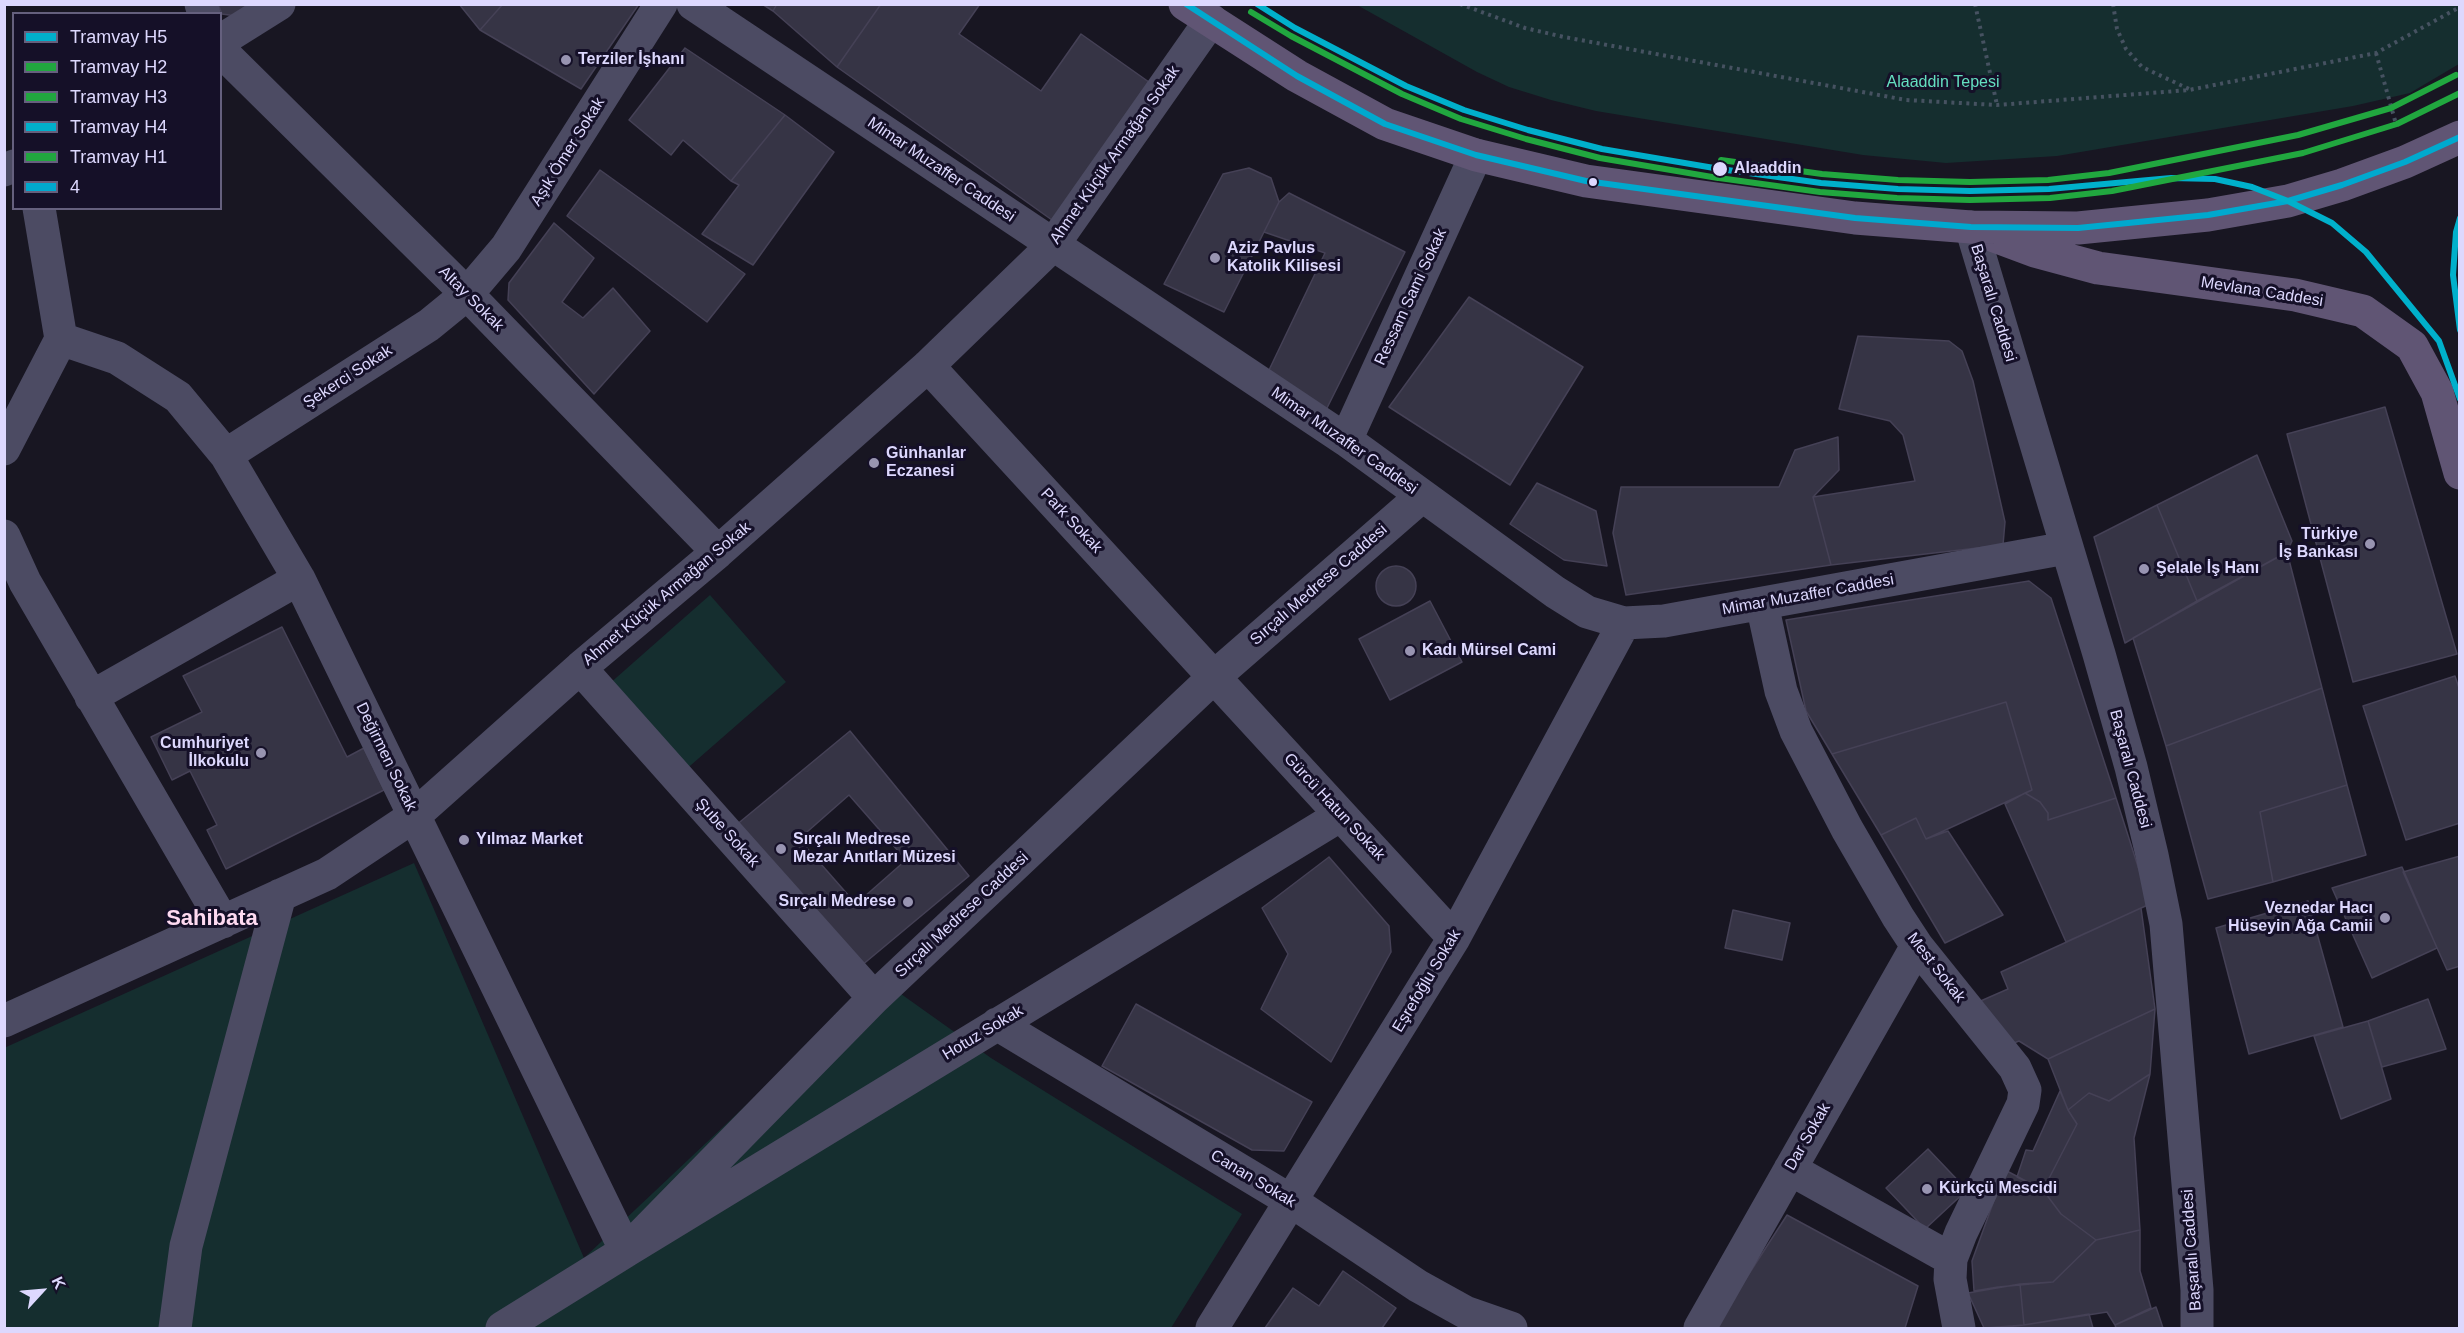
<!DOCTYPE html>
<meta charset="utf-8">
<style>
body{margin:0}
#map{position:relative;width:2464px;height:1333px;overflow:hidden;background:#181622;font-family:Helvetica,sans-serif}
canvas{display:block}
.frame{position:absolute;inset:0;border:6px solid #ddd8fe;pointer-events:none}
.legend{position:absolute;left:12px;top:12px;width:210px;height:198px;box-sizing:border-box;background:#151028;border:2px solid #65607e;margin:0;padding:8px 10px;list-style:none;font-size:18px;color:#ddd8fe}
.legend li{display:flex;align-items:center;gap:12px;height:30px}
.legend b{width:30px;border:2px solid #65607e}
.north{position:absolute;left:12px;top:1261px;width:60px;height:60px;-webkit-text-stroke:4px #151028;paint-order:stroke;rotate:64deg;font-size:16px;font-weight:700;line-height:24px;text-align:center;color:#ddd8fe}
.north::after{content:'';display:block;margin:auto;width:21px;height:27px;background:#ddd8fe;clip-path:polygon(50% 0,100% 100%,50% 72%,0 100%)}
</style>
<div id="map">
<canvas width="2464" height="1333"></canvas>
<div class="frame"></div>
<ul class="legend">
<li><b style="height:8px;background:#00b0cb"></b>Tramvay H5</li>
<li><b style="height:8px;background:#21a73f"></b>Tramvay H2</li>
<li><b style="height:8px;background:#21a73f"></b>Tramvay H3</li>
<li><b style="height:8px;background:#00b0cb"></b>Tramvay H4</li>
<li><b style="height:8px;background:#21a73f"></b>Tramvay H1</li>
<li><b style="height:8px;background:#00a9ce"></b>4</li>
</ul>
<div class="north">K</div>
</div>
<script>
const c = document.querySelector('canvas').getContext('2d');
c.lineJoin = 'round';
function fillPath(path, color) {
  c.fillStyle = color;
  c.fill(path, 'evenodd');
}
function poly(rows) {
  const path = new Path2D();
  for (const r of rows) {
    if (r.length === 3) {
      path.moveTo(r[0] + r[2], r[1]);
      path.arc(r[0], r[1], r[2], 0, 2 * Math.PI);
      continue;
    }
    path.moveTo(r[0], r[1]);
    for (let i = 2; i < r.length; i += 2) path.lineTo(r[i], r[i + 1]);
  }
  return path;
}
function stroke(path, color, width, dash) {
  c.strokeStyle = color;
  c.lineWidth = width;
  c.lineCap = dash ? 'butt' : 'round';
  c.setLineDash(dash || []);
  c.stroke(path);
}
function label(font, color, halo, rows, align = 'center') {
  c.font = font + ' Helvetica,sans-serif';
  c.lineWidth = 6;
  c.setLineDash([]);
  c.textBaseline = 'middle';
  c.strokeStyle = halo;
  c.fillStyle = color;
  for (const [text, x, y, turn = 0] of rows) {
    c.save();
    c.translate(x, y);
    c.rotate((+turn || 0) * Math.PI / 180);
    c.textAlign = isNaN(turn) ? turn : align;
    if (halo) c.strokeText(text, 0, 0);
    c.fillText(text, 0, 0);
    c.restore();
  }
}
const green = poly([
 [1357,5,2459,5,2459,64,2410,93,2353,106,2057,156,1946,163,1863,155,1596,111,1551,100,1509,87,1477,72],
 [710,595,786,682,667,786,591,700],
 [414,863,584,1258,880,979,991,1058,1242,1214,1171,1328,5,1328,4,1048]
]);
const building = poly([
 [218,4,254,4,236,16,222,14,218,4],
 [459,4,503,4,480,30,459,4],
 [503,4,639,4,581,89,480,30,503,4],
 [762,4,777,4,773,11,762,4],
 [777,4,881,4,837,67,773,11,777,4],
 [881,4,980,4,959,34,1041,91,1081,34,1156,87,1059,225,837,67,881,4],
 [685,48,785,115,731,181,683,140,671,155,629,120,685,48],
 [785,115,834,152,753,265,702,234,739,185,731,181,785,115],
 [1249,168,1271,178,1279,202,1224,312,1164,284,1223,174,1249,168],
 [600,170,745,274,707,322,567,216,600,170],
 [1289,193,1405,252,1325,412,1269,370,1325,253,1264,232,1279,202,1289,193],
 [554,223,594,258,562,302,583,318,613,288,650,331,594,394,508,300,509,283,554,223],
 [1469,297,1583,367,1510,485,1389,407,1469,297],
 [1858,336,1949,341,1962,351,1973,381,2005,522,2003,545,1831,565,1813,497,1915,481,1903,435,1890,421,1839,409,1858,336],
 [2385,407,2457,654,2353,682,2287,434,2385,407],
 [1838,437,1839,470,1813,497,1831,565,1626,595,1613,533,1621,487,1779,487,1795,450,1838,437],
 [2257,455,2292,541,2287,552,2197,601,2157,505,2257,455],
 [1537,483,1596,511,1607,566,1564,560,1510,524,1537,483],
 [2157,505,2197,601,2125,643,2094,537,2157,505],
 [2287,552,2322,688,2166,746,2133,638,2287,552],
 [1396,586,20],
 [2029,581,2051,598,2116,798,2048,820,2048,813,2040,802,2025,793,2032,790,2006,702,1832,754,1806,711,1786,620,2029,581],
 [1430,601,1462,662,1390,700,1359,639,1430,601],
 [282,627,347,757,364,748,384,790,226,869,207,830,217,825,190,771,172,780,151,737,202,712,183,676,282,627],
 [2455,676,2460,691,2460,823,2406,840,2363,706,2455,676],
 [2322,688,2347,785,2260,812,2273,882,2208,899,2166,746,2322,688],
 [2006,702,2032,790,1926,839,1916,818,1881,835,1832,754,2006,702],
 [850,731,969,876,855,971,735,826,850,731],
 [849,795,906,860,856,904,799,839,849,795],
 [2347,785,2366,855,2273,882,2260,812,2347,785],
 [2025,793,2040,802,2048,813,2048,820,2116,798,2150,904,2066,942,2005,804,2025,793],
 [1916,818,1926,839,1948,831,2003,915,1945,943,1881,835,1916,818],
 [2460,856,2460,966,2447,970,2403,872,2460,856],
 [1329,857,1389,926,1391,952,1331,1062,1261,1009,1288,954,1262,908,1329,857],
 [2402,867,2437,948,2372,978,2332,888,2402,867],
 [2308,901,2343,1027,2249,1054,2216,928,2308,901],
 [2141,908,2155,1009,2048,1059,2019,1041,2014,1043,1976,1003,2008,989,2001,972,2141,908],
 [1733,910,1790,923,1782,960,1725,948,1733,910],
 [2428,999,2446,1049,2382,1067,2368,1021,2428,999],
 [1136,1004,1312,1102,1284,1151,1252,1150,1102,1066,1136,1004],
 [2155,1009,2150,1074,2109,1101,2089,1093,2068,1110,2048,1059,2155,1009],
 [2368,1021,2391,1099,2341,1119,2314,1036,2368,1021],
 [2150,1074,2134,1138,2140,1230,2096,1240,2061,1214,2043,1190,2077,1124,2068,1110,2089,1093,2109,1101,2150,1074],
 [2060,1091,2068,1110,2077,1124,2043,1190,2017,1177,2026,1150,2033,1151,2060,1091],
 [1928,1149,1967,1190,1925,1229,1886,1188,1928,1149],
 [2005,1170,2043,1190,2061,1214,2096,1240,2053,1282,1998,1287,1974,1291,1972,1261,2005,1170],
 [1787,1215,1918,1286,1905,1328,1714,1328,1787,1215],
 [2140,1230,2140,1271,2151,1308,2115,1325,2107,1312,2024,1325,2020,1284,2053,1282,2096,1240,2140,1230],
 [1343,1271,1396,1308,1382,1328,1265,1328,1293,1288,1319,1306,1343,1271],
 [2020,1284,2024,1325,1984,1328,1968,1293,2020,1284],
 [2156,1307,2163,1328,2116,1328,2115,1325,2156,1307],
 [2089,1314,2093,1328,1999,1328,2024,1325,2089,1314]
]);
const path = poly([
 [1460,4,1525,28,1564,37,1906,100,1997,105,2189,90,2376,53,2460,7],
 [1975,4,1997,105],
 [2113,4,2117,29,2126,49,2142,67,2189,89],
 [2376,53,2396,124]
]);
const minor = poly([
 [201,4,204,14],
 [693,4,1346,440,1555,592,1587,612,1624,623,1664,621,2066,548],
 [220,41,279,4],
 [220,50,467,294,718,552],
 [4,170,14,166],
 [1971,227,2099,654,2131,767,2152,855,2166,924,2197,1290,2197,1328],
 [61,339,117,358,178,397,226,455,299,579,626,1251,1341,815],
 [928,366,1454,938],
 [1346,440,1476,155],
 [4,449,61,339,39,208],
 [226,455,429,325,467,294,506,248,661,4],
 [4,536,25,582,223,922],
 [1762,604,1781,691,1796,731,1847,829,1898,917,1917,946,2015,1068,2025,1090,2023,1104,1961,1233,1951,1259,1950,1279,1959,1328],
 [580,668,874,998],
 [91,697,299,579],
 [4,1021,327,874,414,816,580,668,718,552,928,366,1053,245,1211,20],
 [997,1024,1291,1201,1418,1286,1465,1312,1511,1328],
 [1790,1169,1951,1259],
 [175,1328,186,1246,280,895],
 [502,1328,626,1251,874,998,1214,677,1422,496],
 [1212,1328,1454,938,1624,623],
 [1700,1328,1917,946]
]);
const major = poly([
 [1185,4,1297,76,1385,124,1476,155,1586,181,1855,218,1971,227,2078,228,2208,215,2288,201,2342,185,2405,162,2460,137],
 [1992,235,2035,251,2098,268,2295,295,2363,311,2412,346,2437,392,2460,473]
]);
const bus1 = poly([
 [1186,4,1297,76,1385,124,1476,155,1586,181,1855,218,1971,227,2078,228,2208,215,2288,201,2342,185,2405,162,2460,137]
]);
const tram1 = poly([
 [1720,169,1821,183,1898,189,1970,191,2049,189,2171,178,2215,179,2252,187,2288,201,2332,223,2366,252,2439,341,2460,399]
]);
const tram2 = poly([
 [1719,178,1820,192,1897,198,1970,200,2050,198,2112,191,2303,153,2397,124,2460,93]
]);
const tram3 = poly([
 [1721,160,1822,174,1898,180,1970,182,2048,180,2109,173,2298,135,2391,108,2456,75]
]);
const tram4 = poly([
 [1257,4,1295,28,1406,86,1464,110,1528,130,1602,149,1720,169],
 [2460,218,2456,232,2453,275,2460,330]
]);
const tram5 = poly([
 [1251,12,1291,36,1402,94,1461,119,1526,139,1600,158,1718,178]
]);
const markers = [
 [566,60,6,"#9894b1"],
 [1720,169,8,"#ddd8fe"],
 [1593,182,5,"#ddd8fe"],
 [1215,258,6,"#9894b1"],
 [874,463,6,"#9894b1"],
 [2370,544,6,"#9894b1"],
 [2144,569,6,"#9894b1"],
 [1410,651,6,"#9894b1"],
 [261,753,6,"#9894b1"],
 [464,840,6,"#9894b1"],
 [781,849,6,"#9894b1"],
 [908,902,6,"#9894b1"],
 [2385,918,6,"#9894b1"],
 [1927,1189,6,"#9894b1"]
];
const poiNames = [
 ["Terziler İşhanı",578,60],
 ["Aziz Pavlus",1227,249],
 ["Katolik Kilisesi",1227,267],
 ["Günhanlar",886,454],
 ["Eczanesi",886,472],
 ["Türkiye",2358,535,"right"],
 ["İş Bankası",2358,553,"right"],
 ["Şelale İş Hanı",2156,569],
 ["Kadı Mürsel Cami",1422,651],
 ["Cumhuriyet",249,744,"right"],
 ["İlkokulu",249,762,"right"],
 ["Yılmaz Market",476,840],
 ["Sırçalı Medrese",793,840],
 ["Mezar Anıtları Müzesi",793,858],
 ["Sırçalı Medrese",896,902,"right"],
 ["Veznedar Hacı",2373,909,"right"],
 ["Hüseyin Ağa Camii",2373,927,"right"],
 ["Kürkçü Mescidi",1939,1189]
];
const parkNames = [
 ["Alaaddin Tepesi",1943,83]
];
const streetNames = [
 ["Aşık Ömer Sokak",568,152,-58],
 ["Ahmet Küçük Armağan Sokak",1115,155,-55],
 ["Mimar Muzaffer Caddesi",941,170,34],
 ["Mevlana Caddesi",2262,292,9],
 ["Ressam Sami Sokak",1411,297,-65],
 ["Altay Sokak",471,299,45],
 ["Başaralı Caddesi",1993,303,73],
 ["Şekerci Sokak",348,377,-33],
 ["Mimar Muzaffer Caddesi",1344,441,35],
 ["Park Sokak",1071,521,47],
 ["Sırçalı Medrese Caddesi",1319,585,-41],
 ["Ahmet Küçük Armağan Sokak",667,594,-40],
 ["Mimar Muzaffer Caddesi",1808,595,-10],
 ["Değirmen Sokak",386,757,64],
 ["Başaralı Caddesi",2130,769,75],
 ["Gürcü Hatun Sokak",1334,807,47],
 ["Şube Sokak",727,833,48],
 ["Sırçalı Medrese Caddesi",962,915,-43],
 ["Mest Sokak",1936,968,52],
 ["Eşrefoğlu Sokak",1427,981,-59],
 ["Hotuz Sokak",983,1033,-31],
 ["Dar Sokak",1808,1137,-60],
 ["Canan Sokak",1253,1179,31],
 ["Başaralı Caddesi",2192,1250,-94]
];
const stopNames = [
 ["Alaaddin",1734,169]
];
const districtNames = [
 ["Sahibata",212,919]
];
fillPath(green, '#152e2f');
fillPath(building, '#363445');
stroke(building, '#454156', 1.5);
stroke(path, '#465261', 4, [3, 4.5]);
stroke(minor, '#4c4b63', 33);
stroke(major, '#605574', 33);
stroke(bus1, '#00a9ce', 6);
stroke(tram1, '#00b0cb', 6);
stroke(tram2, '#21a73f', 6);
stroke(tram3, '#21a73f', 6);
stroke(tram4, '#00b0cb', 6);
stroke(tram5, '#21a73f', 6);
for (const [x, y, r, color] of markers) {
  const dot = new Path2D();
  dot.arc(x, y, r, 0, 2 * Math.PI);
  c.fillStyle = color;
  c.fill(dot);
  stroke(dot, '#151028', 2);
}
label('bold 16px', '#ddd8fe', '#151028', poiNames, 'left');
label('16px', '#64dfc0', '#151028', parkNames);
label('16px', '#ddd8fe', '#151028', streetNames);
label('bold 16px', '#ddd8fe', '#151028', stopNames, 'left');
label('bold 22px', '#fedaf1', '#151028', districtNames);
</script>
